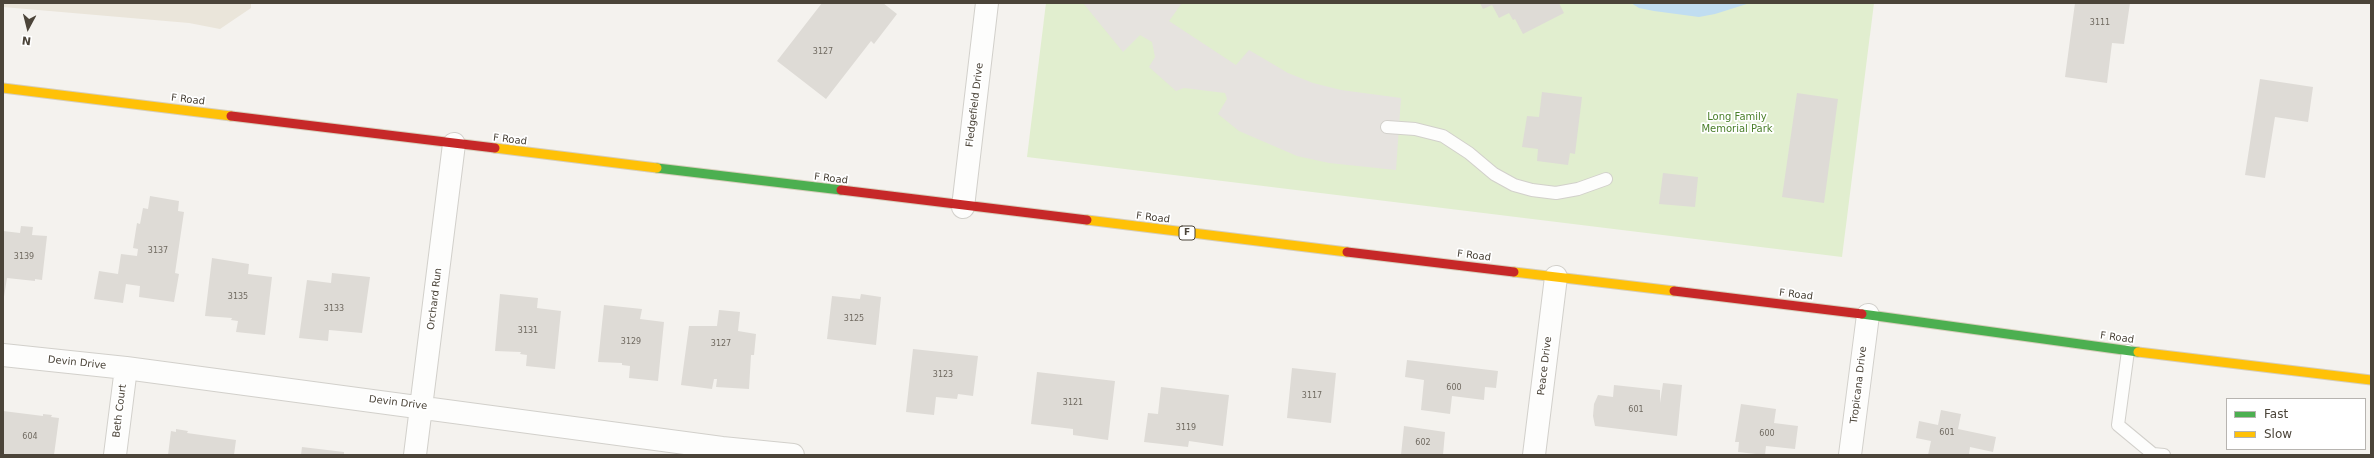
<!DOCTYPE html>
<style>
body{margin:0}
#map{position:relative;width:2374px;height:458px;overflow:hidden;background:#f4f2ee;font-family:"DejaVu Sans",sans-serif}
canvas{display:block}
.frame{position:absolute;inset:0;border:4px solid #4b4439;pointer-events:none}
.legend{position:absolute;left:2226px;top:398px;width:140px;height:52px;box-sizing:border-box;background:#fff;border:1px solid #b7b4b0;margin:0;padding:5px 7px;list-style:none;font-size:12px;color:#4b4439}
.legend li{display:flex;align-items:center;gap:8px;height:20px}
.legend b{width:20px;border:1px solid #b7b4b0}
.north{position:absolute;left:8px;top:8px;width:40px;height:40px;-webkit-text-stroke:3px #fff;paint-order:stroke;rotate:187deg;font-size:11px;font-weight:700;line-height:16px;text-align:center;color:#4b4439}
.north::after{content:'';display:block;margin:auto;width:14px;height:18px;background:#4b4439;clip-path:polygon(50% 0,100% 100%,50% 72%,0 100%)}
</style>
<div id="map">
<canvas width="2374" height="458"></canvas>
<div class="frame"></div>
<ul class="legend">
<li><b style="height:5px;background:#4caf50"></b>Fast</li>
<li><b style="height:5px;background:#ffc107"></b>Slow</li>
</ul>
<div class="north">N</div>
</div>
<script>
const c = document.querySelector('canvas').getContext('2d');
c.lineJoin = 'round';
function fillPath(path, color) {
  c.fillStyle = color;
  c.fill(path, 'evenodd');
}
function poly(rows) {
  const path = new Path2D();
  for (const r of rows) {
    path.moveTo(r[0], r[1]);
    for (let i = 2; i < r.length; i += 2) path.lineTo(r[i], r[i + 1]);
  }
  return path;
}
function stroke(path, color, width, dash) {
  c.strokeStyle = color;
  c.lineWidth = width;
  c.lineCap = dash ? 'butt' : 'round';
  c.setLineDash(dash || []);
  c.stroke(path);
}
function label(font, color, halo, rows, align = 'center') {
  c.font = font + ' "DejaVu Sans",sans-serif';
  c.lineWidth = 3.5;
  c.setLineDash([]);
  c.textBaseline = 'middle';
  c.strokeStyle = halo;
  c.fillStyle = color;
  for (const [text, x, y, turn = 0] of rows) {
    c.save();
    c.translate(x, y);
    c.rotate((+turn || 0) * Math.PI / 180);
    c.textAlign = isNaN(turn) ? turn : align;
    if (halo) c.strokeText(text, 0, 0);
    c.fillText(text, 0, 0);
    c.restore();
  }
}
const education = poly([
 [3,3,251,3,251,8,220,29,189,23,3,7]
]);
const green = poly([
 [1046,3,1874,3,1842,257,1027,157]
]);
const parking = poly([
 [1083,3,1182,3,1169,21,1236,65,1249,50,1288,73,1313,83,1341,90,1401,98,1396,170,1329,163,1297,156,1239,131,1218,114,1227,99,1225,93,1184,88,1176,91,1149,67,1155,57,1152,42,1140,35,1123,52]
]);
const water = poly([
 [1631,3,1750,3,1715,14,1699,17,1654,11,1639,8]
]);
const building = poly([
 [822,3,883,3,897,14,874,44,871,41,826,99,777,61],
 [1480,3,1559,3,1564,13,1523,34,1515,19,1513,20,1509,13,1499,18,1492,5,1483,9],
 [2075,3,2130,3,2124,44,2112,43,2107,83,2065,77],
 [2260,79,2313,87,2308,122,2275,117,2265,178,2245,175],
 [1542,92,1582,97,1575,154,1570,153,1568,165,1537,161,1538,149,1522,147,1527,116,1539,117],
 [1797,93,1838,99,1824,203,1782,197],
 [1663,173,1698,177,1695,207,1659,204],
 [150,196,179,201,178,211,184,212,175,273,179,274,174,302,139,297,140,286,126,284,123,303,94,299,99,271,118,274,121,254,137,256,138,249,133,248,137,223,140,224,143,208,148,209],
 [21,226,33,227,32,235,47,236,42,280,35,279,35,281,7,278,3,303,3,231,20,233],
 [212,258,249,264,248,274,272,277,265,335,236,332,238,321,231,320,232,318,205,316],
 [332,273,370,277,362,333,329,330,328,341,299,338,307,280,331,283],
 [500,294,538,298,537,308,561,311,555,369,526,366,527,355,520,354,521,352,495,351],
 [861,294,881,297,876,345,827,339,832,296,860,299],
 [604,305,642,309,640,319,664,322,658,381,629,378,630,366,622,365,622,363,598,362],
 [719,310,740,312,738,331,756,334,754,355,751,355,749,389,716,387,717,379,714,379,712,389,681,385,689,326,717,326],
 [913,349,978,356,973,396,958,394,957,399,936,397,934,415,906,412],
 [1407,360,1498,371,1496,388,1485,387,1484,400,1452,396,1450,414,1421,410,1424,380,1405,377],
 [1292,368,1336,373,1331,423,1287,418],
 [1037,372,1115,381,1108,440,1073,435,1073,429,1031,424],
 [1663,383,1682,385,1677,436,1595,426,1593,416,1594,404,1598,395,1613,397,1614,385,1660,390,1660,403],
 [1161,387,1229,395,1223,446,1189,441,1188,447,1144,442,1148,413,1158,414],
 [1741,404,1776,409,1774,423,1798,426,1795,449,1766,446,1765,455,1738,452,1739,442,1735,442],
 [1941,410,1961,414,1958,429,1996,437,1993,452,1970,447,1969,455,1928,455,1931,441,1916,438,1919,421,1938,425],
 [3,411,43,416,43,414,52,415,51,417,59,418,54,455,3,455],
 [1404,426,1445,432,1443,455,1401,455],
 [176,429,188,431,187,433,236,440,234,455,168,455,171,431,176,432],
 [302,447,344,452,344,455,301,455]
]);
const lane = poly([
 [1387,127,1415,129,1443,136,1469,153,1494,174,1514,185,1532,190,1556,193,1578,189,1606,179],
 [2128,351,2118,425,2153,454,2164,455]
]);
const street = poly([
 [963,207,987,3],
 [3,355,126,368,722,448,793,455],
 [115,455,126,368],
 [415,455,454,144],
 [1534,455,1556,277],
 [1850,455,1868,315]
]);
const fast = poly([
 [657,168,841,190],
 [1862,314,2138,352]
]);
const slow = poly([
 [3,88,231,116],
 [495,148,657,168],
 [1087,220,1347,252],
 [1514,272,1674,291],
 [2138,352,2371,380]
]);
const jam = poly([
 [231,116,495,148],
 [841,190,1087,220],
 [1347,252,1514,272],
 [1674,291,1862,314]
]);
const numberNames = [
 ["3111",2100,23],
 ["3127",823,52],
 ["3137",158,251],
 ["3139",24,257],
 ["3135",238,297],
 ["3133",334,309],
 ["3125",854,319],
 ["3131",528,331],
 ["3129",631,342],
 ["3127",721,344],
 ["3123",943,375],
 ["600",1454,388],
 ["3117",1312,396],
 ["3121",1073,403],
 ["601",1636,410],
 ["3119",1186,428],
 ["601",1947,433],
 ["600",1767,434],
 ["604",30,437],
 ["602",1423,443]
];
const shields = [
 [1187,233,16]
];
const shieldNames = [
 ["F",1187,233]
];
const streetNames = [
 ["F Road",188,100,7],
 ["Fledgefield Drive",975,105,-83],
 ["F Road",510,140,7],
 ["F Road",831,179,7],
 ["F Road",1153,218,7],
 ["F Road",1474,256,7],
 ["F Road",1796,295,7],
 ["Orchard Run",435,299,-83],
 ["F Road",2117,338,8],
 ["Devin Drive",77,363,6],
 ["Peace Drive",1545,366,-83],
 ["Tropicana Drive",1859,385,-83],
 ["Devin Drive",398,403,7],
 ["Beth Court",120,411,-83]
];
const parkNames = [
 ["Long Family",1737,117],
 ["Memorial Park",1737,129]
];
fillPath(education, '#eae5da');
fillPath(green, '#e1eecf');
fillPath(parking, '#e6e3df');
fillPath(water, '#c0ddf1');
fillPath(building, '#dedbd6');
stroke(lane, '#d2d0cb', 14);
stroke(street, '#d2d0cb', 24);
stroke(fast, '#d6cebb', 11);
stroke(slow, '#d6cebb', 11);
stroke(jam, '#d6cebb', 11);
stroke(lane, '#fdfdfc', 12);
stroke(street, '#fdfdfc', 22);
stroke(fast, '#4caf50', 9);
stroke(slow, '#ffc107', 9);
stroke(jam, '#c62828', 9);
label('8px', '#706a61', null, numberNames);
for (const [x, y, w] of shields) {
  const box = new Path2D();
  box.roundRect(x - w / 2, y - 7, w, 14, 3);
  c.fillStyle = '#fff';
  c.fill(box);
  stroke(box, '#4b4439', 1);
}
label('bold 9px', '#4b4439', null, shieldNames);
label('10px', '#4b4439', '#fff', streetNames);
label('10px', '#4a7f2a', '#fff', parkNames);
</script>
